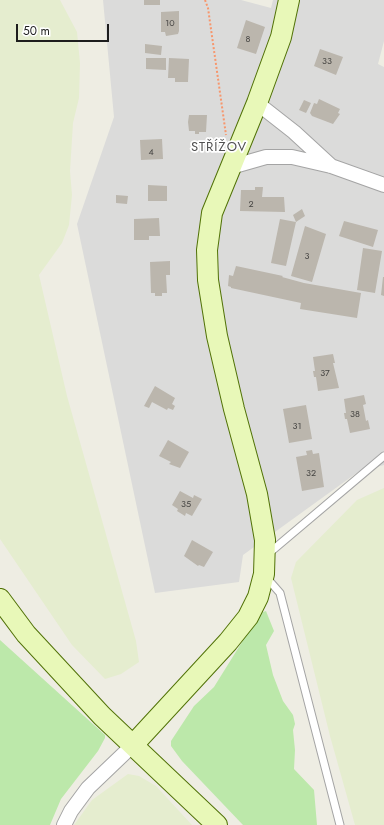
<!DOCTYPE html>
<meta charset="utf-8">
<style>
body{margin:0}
#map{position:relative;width:384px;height:825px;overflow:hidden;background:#eeede3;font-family:Jost,sans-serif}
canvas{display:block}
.scale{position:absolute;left:16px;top:24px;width:93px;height:18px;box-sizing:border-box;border:2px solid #1d1d1d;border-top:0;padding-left:5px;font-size:12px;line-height:14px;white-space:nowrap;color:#1d1d1d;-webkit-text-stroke:3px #fff;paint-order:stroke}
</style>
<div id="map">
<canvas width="384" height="825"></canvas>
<div class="scale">50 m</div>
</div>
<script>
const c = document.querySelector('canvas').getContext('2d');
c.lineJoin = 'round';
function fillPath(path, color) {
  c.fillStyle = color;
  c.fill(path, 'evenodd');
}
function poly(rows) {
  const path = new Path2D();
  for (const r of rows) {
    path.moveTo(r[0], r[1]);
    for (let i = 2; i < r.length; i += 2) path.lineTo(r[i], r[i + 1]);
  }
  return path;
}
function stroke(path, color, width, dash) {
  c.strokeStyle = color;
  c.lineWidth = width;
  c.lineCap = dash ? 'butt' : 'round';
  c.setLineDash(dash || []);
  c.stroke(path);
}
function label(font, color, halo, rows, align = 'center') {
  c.font = font + ' Jost,sans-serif';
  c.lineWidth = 3.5;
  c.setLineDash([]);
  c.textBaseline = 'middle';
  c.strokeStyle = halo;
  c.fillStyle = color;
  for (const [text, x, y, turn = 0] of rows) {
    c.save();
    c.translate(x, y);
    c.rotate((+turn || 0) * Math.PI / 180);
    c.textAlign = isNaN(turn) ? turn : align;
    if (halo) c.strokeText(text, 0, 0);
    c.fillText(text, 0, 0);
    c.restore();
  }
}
const residential = poly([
 [103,0,241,0,271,8,273,0,384,0,384,41,378,64,384,67,384,465,358,472,243,555,239,582,155,593,77,224,114,117]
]);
const farmland = poly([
 [0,0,60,0,77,32,80,63,79,98,73,123,70,171,72,195,69,225,62,243,39,275,67,396,136,641,139,662,121,674,105,679,72,645,0,539],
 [384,488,384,825,355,825,330,736,291,578,296,562,357,500],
 [128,774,139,776,156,786,192,825,74,825,92,800]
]);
const grass = poly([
 [266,611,274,631,266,645,273,675,283,701,293,715,295,724,293,730,295,750,294,769,314,790,317,825,243,825,182,761,171,746,171,741,194,706,214,687,260,613],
 [0,640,105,735,105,738,98,751,61,799,50,825,0,825]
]);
const building = poly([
 [144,0,160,0,160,5,144,5],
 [179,11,179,31,178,34,166,36,165,32,161,32,161,12],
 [246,20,265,27,256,54,237,48],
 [145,44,162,46,161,55,145,53],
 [320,49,343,57,336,75,314,66],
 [146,58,166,58,166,70,146,69],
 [169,58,189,59,188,82,175,82,175,78,168,78],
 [319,99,340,109,338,113,340,114,333,124,312,116,310,113,314,103,317,104],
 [304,100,311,103,306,113,299,110],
 [189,115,207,115,206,132,199,132,199,134,195,134,195,131,189,131,188,122],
 [162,139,163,159,141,160,140,140],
 [148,185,167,186,167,201,148,201],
 [255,187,263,187,262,197,284,197,285,212,240,211,241,190,255,190],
 [116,195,128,196,127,204,116,203],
 [302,209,305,216,296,222,293,215],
 [159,218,160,236,149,236,149,240,134,240,134,219],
 [280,219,296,222,286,266,271,263],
 [344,221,378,230,373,247,339,236],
 [305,226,326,234,312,282,291,276],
 [363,248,382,251,375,293,357,290],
 [170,261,170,275,166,275,167,293,162,293,162,296,155,296,155,293,151,293,150,262],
 [236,266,283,276,282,277,304,283,361,293,357,318,300,309,301,303,231,288,231,287,228,286,229,275,233,276],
 [383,277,384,277,384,296,381,295],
 [333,354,335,363,333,363,339,388,318,391,316,377,314,377,313,371,315,371,313,357],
 [155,386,175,398,172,404,175,406,173,410,168,408,167,410,152,402,149,408,144,406],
 [364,395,366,404,363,405,366,421,368,420,370,429,350,433,347,419,345,419,344,413,346,413,344,399],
 [306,405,312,439,289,443,283,409],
 [168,440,189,452,180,468,169,464,171,462,159,456],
 [312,450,313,454,319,453,324,487,302,491,296,457,307,455,306,451],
 [180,491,193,498,194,495,202,499,192,516,186,513,185,516,177,511,178,509,172,505],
 [192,540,213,552,204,567,199,565,198,566,184,556]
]);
const path = poly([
 [205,0,208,8,226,135]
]);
const lane = poly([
 [268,554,384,456],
 [266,577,280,593,340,825]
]);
const street = poly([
 [257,103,294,132,331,166],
 [231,167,266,157,292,157,331,166,384,185],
 [64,825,71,811,88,788,133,745]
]);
const secondary = poly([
 [0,599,26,634,102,716,217,825],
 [133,745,228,642,248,617,258,597,264,574,265,540,257,494,234,409,217,336,208,280,207,250,212,213,257,103,281,37,289,0]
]);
const numberNames = [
 ["10",170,24],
 ["8",248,40],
 ["33",327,62],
 ["4",151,153],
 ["2",251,205],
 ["3",307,257],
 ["37",325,374],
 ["38",355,415],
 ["31",297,427],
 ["32",311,474],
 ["35",186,505]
];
const quarterNames = [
 ["STŘÍŽOV",219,148]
];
fillPath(residential, '#dbdbda');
fillPath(farmland, '#e5edcf');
fillPath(grass, '#bce8aa');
fillPath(building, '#bbb6ad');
stroke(lane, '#a4a4a4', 9);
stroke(street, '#a4a4a4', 16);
stroke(secondary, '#517207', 22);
stroke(path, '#f7966c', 2, [2, 2]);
stroke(lane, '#fff', 7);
stroke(street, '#fff', 14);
stroke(secondary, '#e8f8b8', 20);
label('9px', '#444341', null, numberNames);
c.letterSpacing = '1px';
label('13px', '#505050', '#fff', quarterNames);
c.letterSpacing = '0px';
</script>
